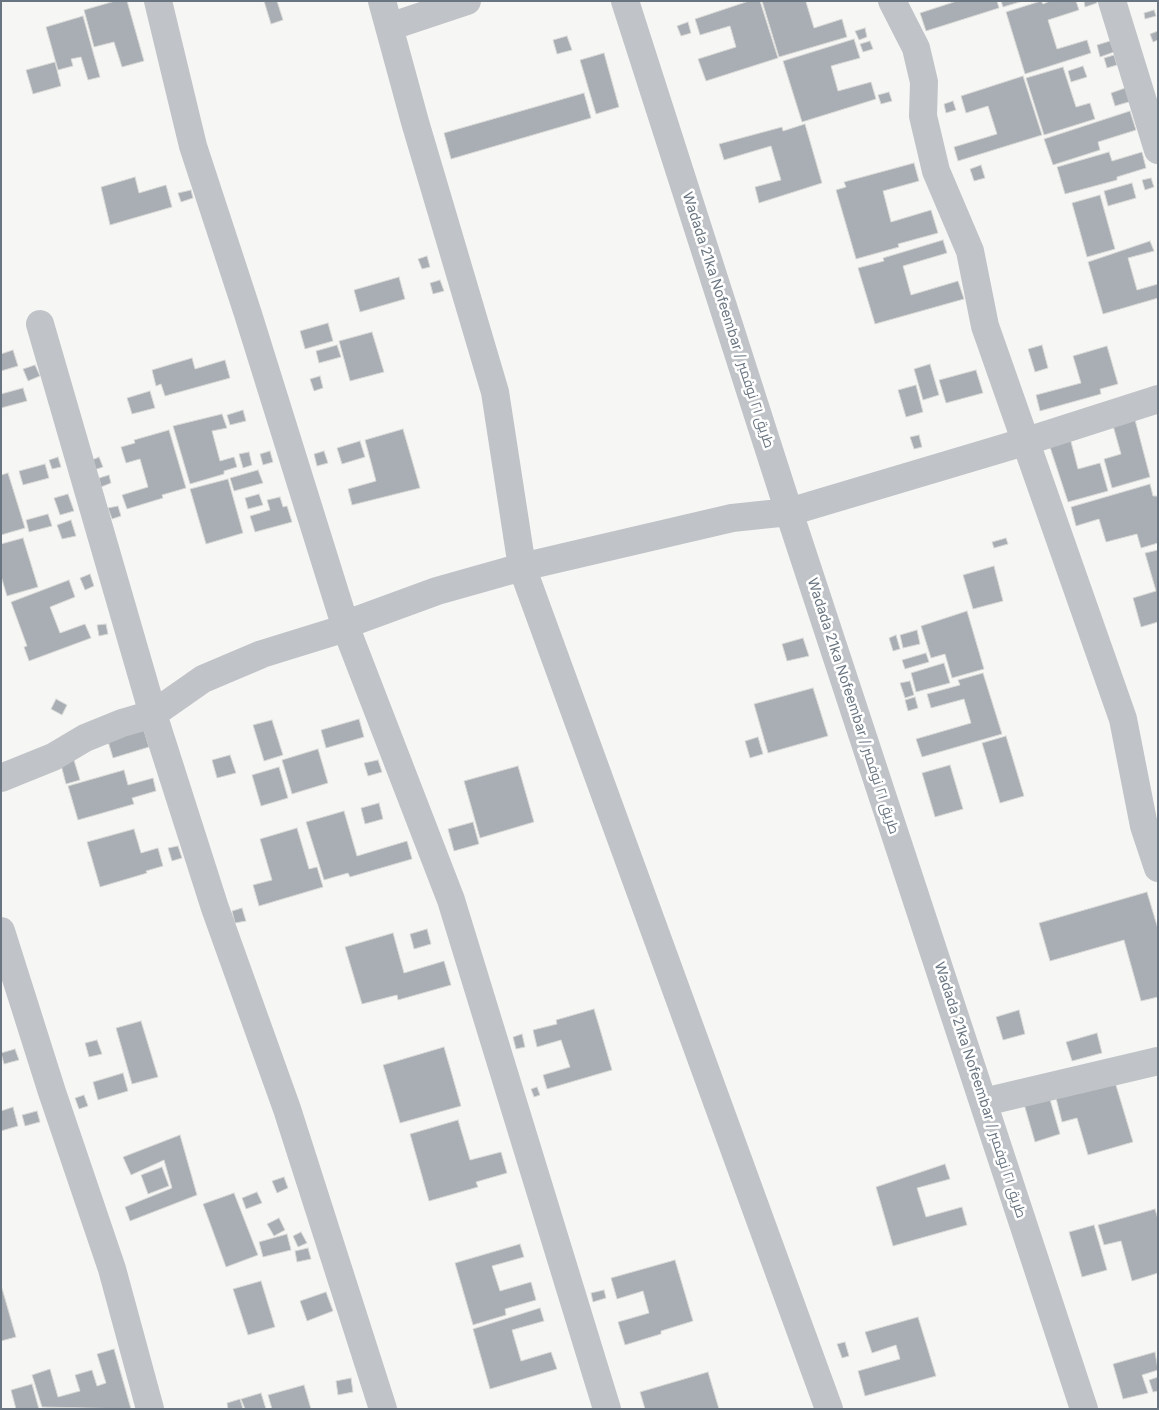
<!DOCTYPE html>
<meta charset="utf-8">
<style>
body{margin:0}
#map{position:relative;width:1159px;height:1410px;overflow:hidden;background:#f6f6f4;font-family:Inter,sans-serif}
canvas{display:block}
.frame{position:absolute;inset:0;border:2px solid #697581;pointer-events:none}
</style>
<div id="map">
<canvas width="1159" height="1410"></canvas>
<div class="frame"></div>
</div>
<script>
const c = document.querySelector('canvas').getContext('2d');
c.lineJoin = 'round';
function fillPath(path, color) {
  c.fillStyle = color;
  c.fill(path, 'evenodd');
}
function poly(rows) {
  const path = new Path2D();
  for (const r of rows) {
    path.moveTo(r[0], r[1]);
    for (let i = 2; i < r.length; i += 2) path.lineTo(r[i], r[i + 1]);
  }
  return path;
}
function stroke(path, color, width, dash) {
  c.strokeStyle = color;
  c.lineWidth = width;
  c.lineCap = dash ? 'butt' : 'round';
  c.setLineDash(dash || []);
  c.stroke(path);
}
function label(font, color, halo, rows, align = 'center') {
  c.font = font + ' Inter,Cairo,sans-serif';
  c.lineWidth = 5;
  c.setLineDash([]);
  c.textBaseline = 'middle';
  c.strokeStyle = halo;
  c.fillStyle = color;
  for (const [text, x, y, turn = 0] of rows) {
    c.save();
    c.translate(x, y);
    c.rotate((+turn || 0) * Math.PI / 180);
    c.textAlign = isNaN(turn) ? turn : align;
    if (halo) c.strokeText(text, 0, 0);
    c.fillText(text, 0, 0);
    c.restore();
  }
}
const building = poly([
 [127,1,144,61,122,67,114,42,94,47,84,10,115,1,127,1],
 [264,1,277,1,283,20,271,24,264,1],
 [749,1,760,1,778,58,706,81,698,59,736,47,730,26,700,35,695,19,749,1],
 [762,1,809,1,806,2,814,28,842,19,847,37,779,57,762,1],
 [957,1,997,1,999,8,926,31,920,13,957,1],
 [1001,1,1023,1,1003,7,1001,1],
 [1041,1,1043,4,1050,1,1076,1,1079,10,1048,20,1057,49,1087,40,1091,53,1025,74,1006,12,1041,1],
 [1084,1,1096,1,1097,3,1085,7,1084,1],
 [1154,10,1156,16,1145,19,1144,13,1154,10],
 [83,16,100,77,88,80,81,57,71,59,73,66,58,70,46,27,83,16],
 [688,22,691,33,681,36,677,26,688,22],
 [865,28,867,37,859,40,855,31,865,28],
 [1158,31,1158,40,1153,42,1150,34,1158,31],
 [567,36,572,50,557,54,553,40,567,36],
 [854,39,860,58,831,66,838,91,871,82,876,99,802,122,783,61,854,39],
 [870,41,873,49,863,52,860,44,870,41],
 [1110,41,1114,52,1100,57,1097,45,1110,41],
 [604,53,619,107,596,114,580,60,604,53],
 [1114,55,1117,65,1107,68,1104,58,1114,55],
 [55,62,61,86,33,94,26,70,55,62],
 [1083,66,1087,77,1071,82,1068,71,1083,66],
 [1063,67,1076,107,1090,103,1095,119,1044,135,1026,78,1063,67],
 [1023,76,1042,135,958,161,954,147,997,134,988,106,966,113,961,96,1023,76],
 [1128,87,1132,101,1115,106,1111,93,1128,87],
 [889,92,892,101,881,104,878,95,889,92],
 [584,93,591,118,451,159,444,133,584,93],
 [953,101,956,110,946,113,944,104,953,101],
 [1130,111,1136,130,1098,142,1100,150,1053,165,1044,139,1130,111],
 [805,124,822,183,759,203,755,187,781,180,771,146,724,160,719,144,782,127,783,131,805,124],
 [1109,152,1112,161,1142,152,1146,168,1117,177,1117,180,1065,194,1057,167,1109,152],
 [914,163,919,181,883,191,891,222,931,210,938,233,898,244,899,247,856,259,836,190,846,187,844,182,914,163],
 [981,165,985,178,974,181,970,169,981,165],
 [135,177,139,193,166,185,172,207,110,225,101,187,135,177],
 [1151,178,1154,187,1145,190,1142,180,1151,178],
 [1132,183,1136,198,1108,206,1104,191,1132,183],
 [191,190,193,198,181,202,178,193,191,190],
 [1100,195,1115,249,1087,257,1072,203,1100,195],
 [943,240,947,253,903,266,911,295,958,281,964,299,875,324,858,268,884,261,883,258,943,240],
 [1150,241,1154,251,1128,258,1137,290,1158,284,1158,298,1103,314,1088,262,1150,241],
 [427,256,430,267,422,269,418,259,427,256],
 [399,277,405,299,360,312,354,290,399,277],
 [440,280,444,291,433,294,430,283,440,280],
 [328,323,333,341,305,349,300,331,328,323],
 [372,332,384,372,350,381,339,341,372,332],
 [337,345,341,357,319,363,316,351,337,345],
 [1042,345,1048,368,1035,372,1028,349,1042,345],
 [1107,346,1118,384,1100,389,1101,394,1040,411,1036,395,1081,383,1073,356,1107,346],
 [13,350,18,366,1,371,1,354,13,350],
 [192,358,195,369,225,360,230,378,165,396,161,384,156,386,152,370,192,358],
 [930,364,939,395,923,400,914,369,930,364],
 [35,365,40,376,28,381,23,369,35,365],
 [976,370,983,393,946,403,939,380,976,370],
 [320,376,323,388,314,391,310,379,320,376],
 [916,385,923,412,906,417,898,390,916,385],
 [23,388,27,401,1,408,1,394,23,388],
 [150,391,155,408,132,414,127,398,150,391],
 [243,410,246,421,230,425,227,415,243,410],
 [222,414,227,428,212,431,220,461,234,457,237,467,224,471,224,474,190,484,173,426,222,414],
 [1134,416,1150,477,1112,488,1104,459,1121,454,1112,422,1134,416],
 [403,429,420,488,352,505,348,489,376,481,365,440,403,429],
 [169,430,186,488,162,495,163,498,127,509,122,495,148,487,140,459,126,463,121,447,135,443,134,440,169,430],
 [919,435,922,447,914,449,910,437,919,435],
 [1070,438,1078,469,1100,463,1108,491,1068,502,1049,444,1070,438],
 [360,441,365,457,342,464,337,448,360,441],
 [270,451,273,462,263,465,260,454,270,451],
 [324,451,328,463,317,466,314,454,324,451],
 [249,452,252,465,243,468,239,454,249,452],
 [58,457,61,467,52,469,49,460,58,457],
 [99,457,103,467,94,470,92,460,99,457],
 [45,464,49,478,23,485,19,471,45,464],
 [258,470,263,483,234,491,230,478,258,470],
 [8,473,25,528,1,535,1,475,8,473],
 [109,475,111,483,101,487,99,478,109,475],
 [228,479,243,533,206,544,190,489,228,479],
 [1150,484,1153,496,1157,496,1158,500,1158,543,1141,548,1137,534,1106,542,1099,519,1076,526,1071,507,1150,484],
 [68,494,74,511,60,515,54,498,68,494],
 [259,494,263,505,248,509,245,498,259,494],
 [280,497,283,507,287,506,292,522,255,532,250,516,270,510,267,500,280,497],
 [118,506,121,516,112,519,108,508,118,506],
 [48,514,52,526,29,532,26,520,48,514],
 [71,520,76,536,62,539,57,525,71,520],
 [23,538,38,587,7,596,1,576,1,544,23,538],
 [1006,538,1008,544,994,548,992,542,1006,538],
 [1158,550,1158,622,1141,627,1133,598,1156,591,1145,553,1158,550],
 [994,566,1003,601,973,609,963,575,994,566],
 [90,574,94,586,85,590,80,578,90,574],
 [69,580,75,597,50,607,60,633,85,624,91,638,29,661,24,647,27,646,11,602,69,580],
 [967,611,984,669,952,678,945,654,931,658,921,626,967,611],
 [106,624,108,634,99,636,97,625,106,624],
 [917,630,920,644,903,648,900,635,917,630],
 [896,635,900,649,893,651,889,638,896,635],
 [803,638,809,656,787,661,782,644,803,638],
 [926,653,929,662,905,669,902,660,926,653],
 [944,663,950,683,916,692,911,673,944,663],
 [983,673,1002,734,922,757,916,739,971,723,964,699,931,708,927,694,960,685,958,680,983,673],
 [910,681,914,695,905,698,900,683,910,681],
 [813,688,828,736,768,753,754,704,813,688],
 [915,697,918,708,908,711,905,700,915,697],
 [56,699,67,705,62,715,51,709,56,699],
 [359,719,364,737,326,748,321,730,359,719],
 [272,720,283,755,264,761,253,725,272,720],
 [143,727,149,747,113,758,107,738,143,727],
 [1006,736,1024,796,1000,803,982,743,1006,736],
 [758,737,763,754,750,758,745,741,758,737],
 [318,749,328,783,292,794,282,760,318,749],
 [230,755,236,773,217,778,212,760,230,755],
 [73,757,80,780,66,784,60,761,73,757],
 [378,760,382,772,368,776,364,763,378,760],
 [950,765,963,809,935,817,922,773,950,765],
 [518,766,534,822,480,838,464,781,518,766],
 [279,767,288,798,261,806,252,775,279,767],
 [124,770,128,785,153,778,156,791,132,798,134,804,78,820,68,786,124,770],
 [379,803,383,819,365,824,361,808,379,803],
 [344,811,357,856,407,841,412,859,350,877,348,873,324,880,306,822,344,811],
 [473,822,479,844,454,851,448,829,473,822],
 [297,828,309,869,317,867,323,887,259,906,253,885,272,880,260,839,297,828],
 [134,829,141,853,158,848,163,866,146,871,147,873,100,887,87,842,134,829],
 [178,846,182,858,172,861,168,848,178,846],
 [1147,892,1158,929,1158,997,1141,1001,1124,940,1050,961,1039,923,1147,892],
 [242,908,246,921,235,923,232,911,242,908],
 [427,929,431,944,414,949,410,934,427,929],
 [393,933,404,973,444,961,451,985,398,1000,397,995,362,1004,345,947,393,933],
 [594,1009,612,1070,547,1089,543,1075,570,1067,561,1040,537,1047,533,1030,557,1024,556,1020,594,1009],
 [1019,1010,1025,1034,1003,1040,996,1017,1019,1010],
 [141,1021,158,1077,132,1084,116,1028,141,1021],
 [1097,1033,1102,1053,1072,1061,1066,1042,1097,1033],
 [522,1034,525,1047,516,1049,513,1037,522,1034],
 [97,1040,102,1054,89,1057,85,1043,97,1040],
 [444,1047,461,1106,400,1123,383,1065,444,1047],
 [15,1049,19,1060,4,1064,1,1053,15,1049],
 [123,1073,128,1091,98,1100,93,1082,123,1073],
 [1115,1082,1133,1142,1088,1155,1077,1118,1062,1122,1056,1098,1115,1082],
 [537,1087,540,1095,534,1097,531,1089,537,1087],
 [84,1095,88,1106,79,1109,75,1098,84,1095],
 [1049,1096,1060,1134,1035,1142,1024,1104,1049,1096],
 [13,1107,18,1126,1,1131,1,1111,13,1107],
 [37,1111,40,1122,25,1126,22,1115,37,1111],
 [458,1120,470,1160,501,1152,507,1173,476,1182,478,1187,429,1201,410,1134,458,1120],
 [180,1135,197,1195,130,1221,125,1207,172,1188,164,1160,131,1175,123,1157,180,1135],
 [945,1164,950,1179,917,1188,926,1217,962,1207,967,1225,893,1246,876,1187,945,1164],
 [162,1167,169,1186,148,1194,141,1175,162,1167],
 [284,1177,288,1188,277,1193,272,1181,284,1177],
 [257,1192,262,1203,246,1209,242,1198,257,1192],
 [234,1193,258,1255,226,1267,203,1204,234,1193],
 [1155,1209,1158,1219,1158,1273,1132,1281,1121,1241,1104,1245,1098,1225,1155,1209],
 [279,1218,285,1230,274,1236,267,1224,279,1218],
 [1094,1225,1107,1270,1082,1277,1069,1232,1094,1225],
 [301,1232,307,1243,298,1247,293,1236,301,1232],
 [287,1234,291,1250,263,1257,259,1242,287,1234],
 [520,1244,524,1257,492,1266,500,1291,531,1282,536,1300,505,1309,506,1315,473,1325,455,1263,520,1244],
 [308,1248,311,1259,297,1262,295,1251,308,1248],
 [675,1260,693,1321,661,1331,661,1334,625,1345,618,1322,649,1313,643,1291,617,1299,611,1278,675,1260],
 [261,1281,275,1327,248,1335,233,1289,261,1281],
 [1,1285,16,1337,1,1341,1,1285],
 [604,1290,606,1298,593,1302,591,1293,604,1290],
 [326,1292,333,1311,307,1321,300,1301,326,1292],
 [540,1308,544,1321,512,1330,521,1361,551,1352,557,1369,490,1389,473,1329,540,1308],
 [918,1317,936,1376,865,1396,858,1371,900,1359,896,1345,872,1353,865,1332,918,1317],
 [845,1342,849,1356,842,1358,837,1344,845,1342],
 [114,1349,131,1409,42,1407,32,1375,50,1369,58,1397,80,1391,75,1375,92,1370,97,1386,106,1383,97,1354,114,1349],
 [1155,1352,1158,1370,1142,1375,1148,1393,1123,1399,1113,1364,1155,1352],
 [708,1372,719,1409,645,1409,640,1392,708,1372],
 [1158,1377,1158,1391,1153,1392,1149,1380,1158,1377],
 [351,1378,353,1392,338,1395,336,1381,351,1378],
 [32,1384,39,1409,16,1409,11,1390,32,1384],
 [304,1385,311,1409,272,1409,268,1395,304,1385],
 [261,1393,266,1409,245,1409,241,1399,261,1393],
 [240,1399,243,1409,228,1409,227,1403,240,1399]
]);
const minor = poly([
 [158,1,193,146,248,314,346,628,451,900,607,1409],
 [382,1,415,122,495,392,522,567,732,518,789,512,1024,442,1158,399],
 [625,1,789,512,1084,1409],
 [892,1,916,48,924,82,923,116,936,171,970,251,985,326,1123,719,1144,826,1158,868],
 [1112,1,1158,150],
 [389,27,467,1],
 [40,324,153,714,215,908,287,1109,383,1409],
 [1,778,53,757,85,738,122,723,153,714,203,679,262,654,346,628,355,621,437,591,522,567,829,1409],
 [1,931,52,1092,112,1269,150,1409],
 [984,1102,1158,1061]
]);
const streetNames = [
 ["Wadada 21ka Nofeembar / طريق ٢١ نوفمبر",728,320,72],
 ["Wadada 21ka Nofeembar / طريق ٢١ نوفمبر",853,706,72],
 ["Wadada 21ka Nofeembar / طريق ٢١ نوفمبر",980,1090,72]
];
fillPath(building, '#a8aeb3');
stroke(building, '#d8d8d6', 1);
stroke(minor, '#c0c3c7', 28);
label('14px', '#697581', '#fff', streetNames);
</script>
